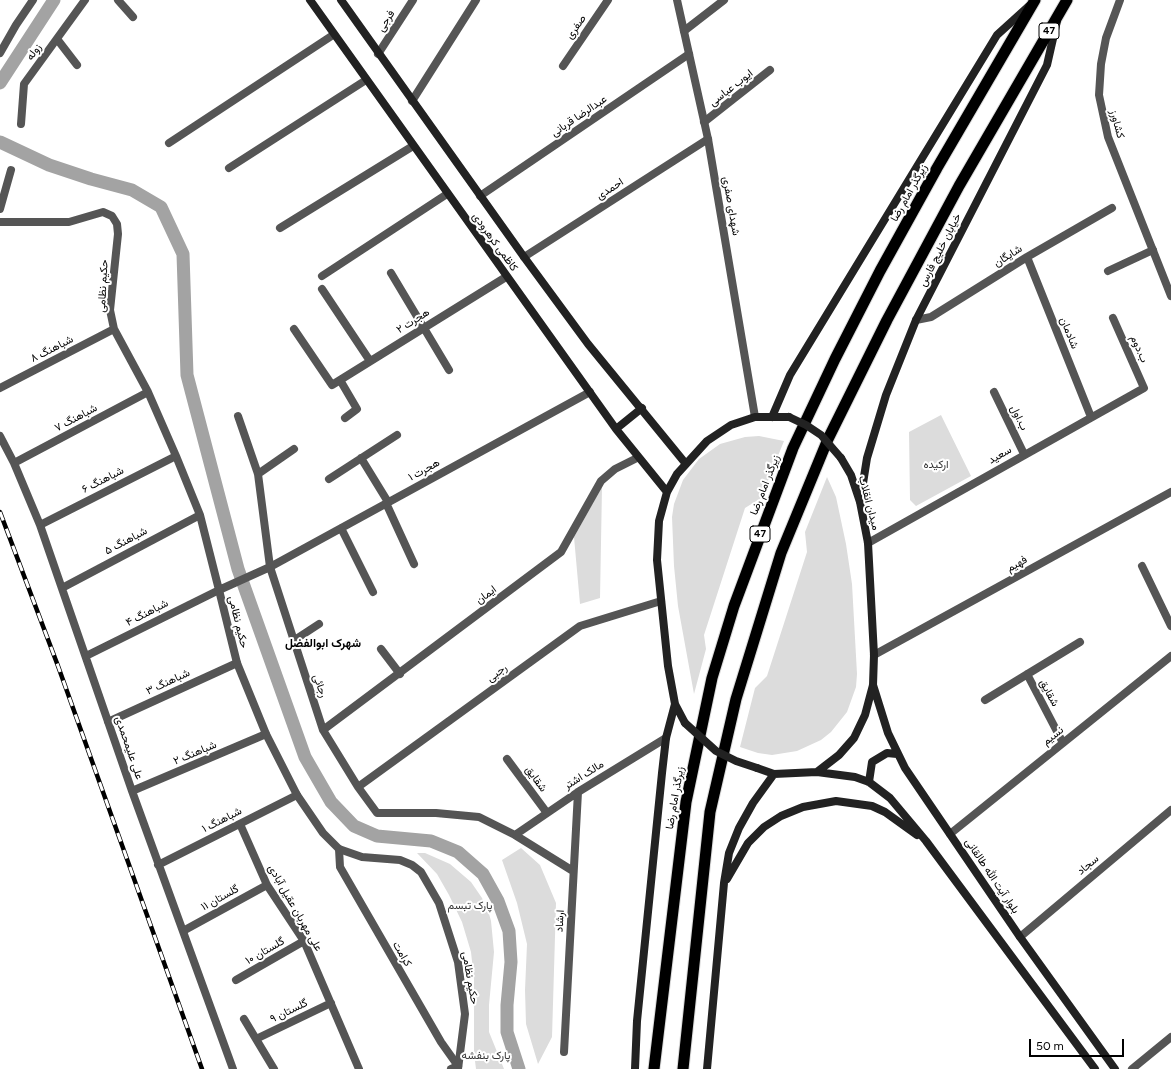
<!DOCTYPE html>
<meta charset="utf-8">
<style>
body{margin:0}
#map{position:relative;width:1171px;height:1069px;overflow:hidden;background:#fff;font-family:Figtree,sans-serif}
canvas{display:block}
.scale{position:absolute;left:1029px;top:1039px;width:95px;height:18px;box-sizing:border-box;border:2px solid #000;border-top:0;padding-left:5px;font-size:12px;line-height:14px;white-space:nowrap;color:#000;-webkit-text-stroke:3px #fff;paint-order:stroke}
</style>
<div id="map">
<canvas width="1171" height="1069"></canvas>
<div class="scale">50 m</div>
</div>
<script>
const c = document.querySelector('canvas').getContext('2d');
c.lineJoin = 'round';
function fillPath(path, color) {
  c.fillStyle = color;
  c.fill(path, 'evenodd');
}
function poly(rows) {
  const path = new Path2D();
  for (const r of rows) {
    path.moveTo(r[0], r[1]);
    for (let i = 2; i < r.length; i += 2) path.lineTo(r[i], r[i + 1]);
  }
  return path;
}
function stroke(path, color, width, dash) {
  c.strokeStyle = color;
  c.lineWidth = width;
  c.lineCap = dash ? 'butt' : 'round';
  c.setLineDash(dash || []);
  c.stroke(path);
}
function label(font, color, halo, rows, align = 'center') {
  c.font = font + ' Figtree,Vazirmatn,sans-serif';
  c.lineWidth = 4;
  c.setLineDash([]);
  c.textBaseline = 'middle';
  c.strokeStyle = halo;
  c.fillStyle = color;
  for (const [text, x, y, turn = 0] of rows) {
    c.save();
    c.translate(x, y);
    c.rotate((+turn || 0) * Math.PI / 180);
    c.textAlign = isNaN(turn) ? turn : align;
    if (halo) c.strokeText(text, 0, 0);
    c.fillText(text, 0, 0);
    c.restore();
  }
}
const green = poly([
 [941,415,971,476,916,506,910,500,909,432],
 [759,436,784,441,761,498,745,508,704,635,706,649,694,694,678,606,674,566,672,517,674,504,683,480,699,459,720,444,745,437],
 [827,477,836,497,846,544,852,584,857,674,856,687,847,712,831,732,821,740,797,751,772,755,758,753,740,747,755,688,767,676,807,552,805,532],
 [602,487,600,598,580,604,574,537],
 [521,848,540,865,556,903,552,1037,538,1064,526,1024,525,990,527,944,517,903,502,860],
 [417,853,425,853,450,864,471,882,482,898,488,910,491,921,494,952,489,1005,489,1032,504,1069,476,1069,474,1053,474,979,471,952,462,922,449,895,437,874]
]);
const canal = poly([
 [0,83,54,0],
 [0,142,49,165,91,179,132,190,161,207,183,254,187,375,238,569,305,757,331,802,354,826,377,836,431,841,458,852,483,874,498,901,509,931,511,962,507,1005,507,1032,519,1069]
]);
const minor = poly([
 [118,0,133,17],
 [684,31,724,0],
 [57,39,77,65],
 [0,53,16,25,33,0],
 [378,54,413,0],
 [563,66,608,0],
 [412,101,476,0],
 [704,122,770,70],
 [21,124,24,84,85,0],
 [169,143,333,35],
 [229,168,366,80],
 [480,196,689,54],
 [0,209,11,170],
 [0,222,69,222,103,212,112,216,117,224,118,234,110,310,114,329,148,392,176,456,200,515,219,590],
 [280,228,413,146],
 [524,257,708,139],
 [1027,257,1091,417],
 [1108,271,1153,250],
 [391,273,449,370],
 [322,276,447,194],
 [322,289,370,361],
 [916,320,931,317,1027,257,1112,208],
 [294,329,332,385,506,277],
 [340,380,357,409,345,418],
 [0,388,114,329],
 [994,392,1024,454],
 [238,416,258,474,270,567,323,730,358,787,377,813,436,813,479,817,515,835,573,871],
 [0,436,14,463,40,525,132,791,233,1069],
 [361,458,388,502],
 [14,463,148,392],
 [258,474,294,449],
 [329,479,397,435],
 [386,503,414,564],
 [40,525,176,456],
 [341,528,373,592],
 [868,543,1144,388,1113,318],
 [1142,566,1171,626],
 [62,588,200,515],
 [293,641,319,624],
 [381,649,400,674],
 [874,655,1171,492],
 [86,656,219,590,270,567,590,392],
 [1027,674,1063,743],
 [985,700,1080,642],
 [108,722,237,663],
 [323,730,561,552,601,481,615,469,637,458],
 [507,759,547,813],
 [358,787,580,626,661,601],
 [132,791,266,734],
 [240,824,267,885,304,941,359,1069],
 [950,834,1171,656],
 [515,835,578,792,666,738],
 [339,849,340,867,441,1042,458,1066,451,1069],
 [158,865,297,795],
 [183,931,267,885],
 [1020,937,1171,810],
 [236,980,304,941],
 [244,1019,274,1069],
 [256,1039,331,1003],
 [564,1052,578,792],
 [1132,1069,1171,1037]
]);
const tertiary = poly([
 [677,0,708,139,755,417],
 [1120,0,1106,38,1101,64,1099,95,1108,137,1171,296],
 [219,590,237,663,266,734,297,795,323,833,339,849,362,857,400,860,412,865,421,872,439,903,458,962,465,1014,458,1069]
]);
const secondary = poly([
 [310,0,616,429,667,492],
 [341,0,524,257,588,344,686,464],
 [772,417,790,375,997,35,1029,6],
 [616,429,642,408],
 [860,502,867,458,886,395,916,320,1047,65,1057,21],
 [873,685,888,733,905,768,1020,937,1115,1069],
 [685,723,675,704,668,666,657,560,659,521,667,492,677,474,707,441,731,425,755,417,789,417],
 [757,768,774,774,817,772,839,755,854,738,865,715,873,685,874,655,868,543,860,502,851,475,841,458],
 [817,772,855,777,869,782,890,798,926,841,1095,1069],
 [869,782,872,762,887,753,897,754],
 [727,879,748,843,764,827,781,816,803,807,836,801,872,806,885,812,917,835],
 [635,1069,637,1021,662,773,666,738,675,704],
 [707,1069,724,883,729,853,739,828,753,803,774,774]
]);
const trunk = poly([
 [654,1069,686,802,712,678,734,606,793,448,835,359,880,271,937,168,1035,0],
 [683,1069,710,812,736,699,781,553,828,439,887,320,959,186,1067,0]
]);
const rail = poly([
 [0,512,58,666,202,1069]
]);
const secondaryBridge = poly([
 [789,417,806,425,821,435,841,458],
 [685,723,716,751,736,761,757,768]
]);
const shields = [
 [1049,31,20],
 [760,534,20]
];
const shieldNames = [
 ["47",1049,31],
 ["47",760,534]
];
const streetNames = [
 ["فرجی",386,21,-58],
 ["صفری",576,27,-55],
 ["زوله",34,52,-54],
 ["ایوب عباسی",731,88,-38],
 ["عبدالرضا قربانی",579,116,-34],
 ["کشاورز",1117,124,75],
 ["احمدی",610,189,-33],
 ["زیرگذر امام رضا",909,193,-61],
 ["شهدای صفری",731,206,80],
 ["کاظمی کرهرودی",495,242,54],
 ["خیابان خلیج فارس",940,250,-63],
 ["شایگان",1008,256,-32],
 ["حکیم نظامی",103,286,-87],
 ["هجرت ۲",413,321,-32],
 ["شادمان",1069,333,68],
 ["شباهنگ ۸",52,349,-27],
 ["ب.دوم",1139,349,66],
 ["شباهنگ ۷",76,418,-28],
 ["ب.اول",1019,418,64],
 ["سعید",1000,455,-30],
 ["هجرت ۱",424,470,-29],
 ["شباهنگ ۶",103,480,-27],
 ["زیرگذر امام رضا",765,485,-69],
 ["میدان انقلاب",869,503,75],
 ["شباهنگ ۵",126,541,-28],
 ["فهیم",1017,564,-29],
 ["ایمان",486,595,-37],
 ["شباهنگ ۴",147,613,-27],
 ["حکیم نظامی",238,622,76],
 ["رجبی",497,673,-36],
 ["شباهنگ ۳",168,682,-25],
 ["رجائی",320,686,71],
 ["شقایق",1049,693,62],
 ["نسیم",1053,736,-39],
 ["علی علیمحمدی",129,748,71],
 ["شباهنگ ۲",195,753,-23],
 ["مالک اشتر",584,775,-32],
 ["شقایق",536,779,54],
 ["زیرگذر امام رضا",675,798,-80],
 ["شباهنگ ۱",222,820,-27],
 ["سجاد",1088,865,-40],
 ["بلوار آیت الله طالقانی",992,876,56],
 ["گلستان ۱۱",220,898,-29],
 ["علی مهربان عقیل آبادی",295,908,60],
 ["ارشاد",560,921,-87],
 ["گلستان ۱۰",265,951,-30],
 ["کرامت",402,954,60],
 ["حکیم نظامی",470,978,80],
 ["گلستان ۹",289,1011,-26]
];
const parkNames = [
 ["ارکیده",936,465],
 ["پارک تبسم",470,906],
 ["پارک بنفشه",486,1056]
];
const neighbourhoodNames = [
 ["شهرک ابوالفضل",323,643]
];
fillPath(green, '#dcdcdc');
stroke(canal, '#a3a3a3', 13);
stroke(trunk, '#dbdbdb', 13);
stroke(minor, '#555', 8);
stroke(tertiary, '#555', 8);
stroke(secondary, '#222', 8);
stroke(trunk, '#000', 11);
stroke(rail, '#000', 4.5);
stroke(rail, '#fff', 3, [9]);
stroke(secondaryBridge, '#222', 8);
for (const [x, y, w] of shields) {
  const box = new Path2D();
  box.roundRect(x - w / 2, y - 8, w, 16, 3);
  c.fillStyle = '#fff';
  c.fill(box);
  stroke(box, '#000', 1);
}
label('bold 10px', '#000', null, shieldNames);
label('11px', '#000', '#fff', streetNames);
label('11px', '#333', '#fff', parkNames);
label('bold 12px', '#000', '#fff', neighbourhoodNames);
</script>
